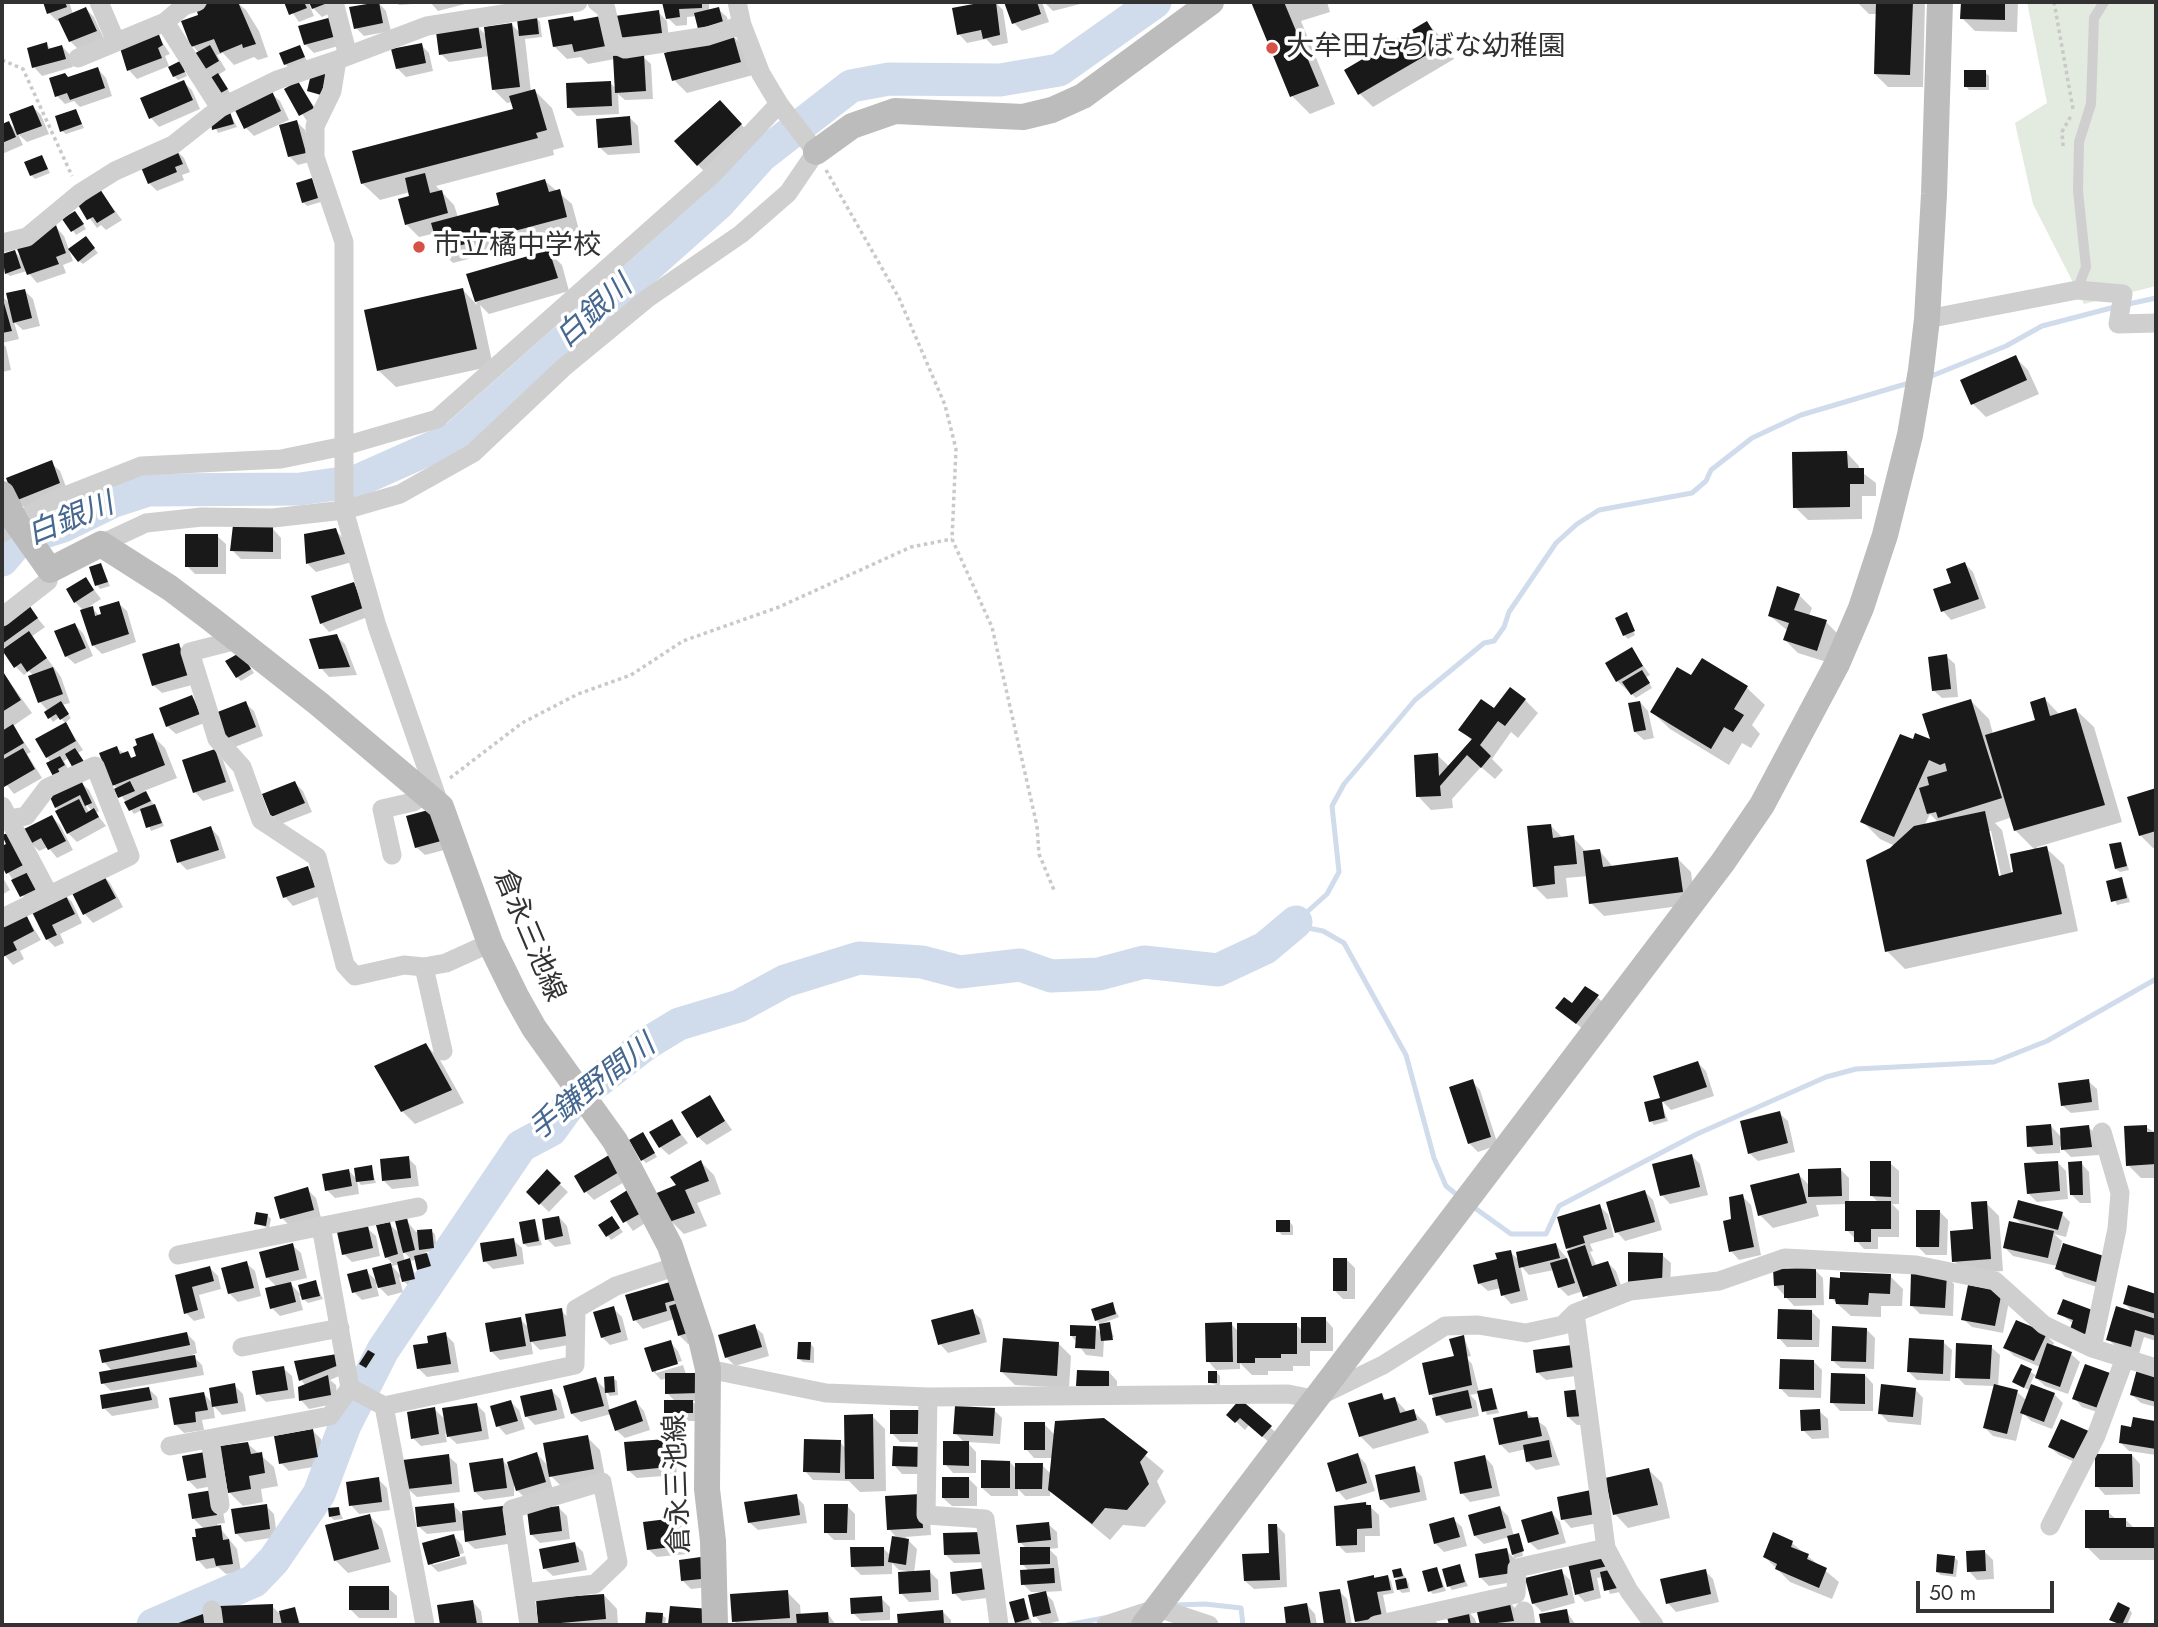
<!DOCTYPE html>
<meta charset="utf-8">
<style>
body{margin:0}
#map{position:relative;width:2158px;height:1627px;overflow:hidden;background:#fff;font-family:Jost,sans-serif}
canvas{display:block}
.frame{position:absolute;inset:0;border:4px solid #323232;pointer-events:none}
.scale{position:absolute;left:1916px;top:1581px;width:138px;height:32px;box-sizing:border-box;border:4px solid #323232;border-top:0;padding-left:9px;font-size:21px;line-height:24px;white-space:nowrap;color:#323232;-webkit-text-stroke:5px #fff;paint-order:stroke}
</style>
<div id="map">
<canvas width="2158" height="1627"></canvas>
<div class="frame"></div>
<div class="scale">50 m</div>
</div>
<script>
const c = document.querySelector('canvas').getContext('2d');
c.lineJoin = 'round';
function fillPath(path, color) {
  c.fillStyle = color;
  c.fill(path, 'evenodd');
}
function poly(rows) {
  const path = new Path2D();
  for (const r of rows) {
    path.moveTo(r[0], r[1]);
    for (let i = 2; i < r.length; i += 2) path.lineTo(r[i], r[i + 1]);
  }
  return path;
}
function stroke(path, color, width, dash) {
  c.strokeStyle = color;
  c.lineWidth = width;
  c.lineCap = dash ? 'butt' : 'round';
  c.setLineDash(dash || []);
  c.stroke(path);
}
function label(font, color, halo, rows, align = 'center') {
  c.font = font + ' Jost,"Noto Sans JP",sans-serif';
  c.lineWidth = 7;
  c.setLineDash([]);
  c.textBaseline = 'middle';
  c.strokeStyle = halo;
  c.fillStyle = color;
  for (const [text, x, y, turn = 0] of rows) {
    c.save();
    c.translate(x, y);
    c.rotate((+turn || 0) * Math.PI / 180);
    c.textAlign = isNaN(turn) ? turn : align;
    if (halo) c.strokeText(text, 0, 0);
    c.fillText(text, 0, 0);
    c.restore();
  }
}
const green = poly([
 [2027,2,2156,2,2156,286,2084,304,2033,204,2015,123,2047,103]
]);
const shadow = poly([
 [45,2,69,2,73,14,86,9,94,17,104,39,79,50,70,41,61,20,57,21,49,13],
 [219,2,237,2,246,10,259,31,268,57,258,60,254,57,234,65,223,53,217,55,226,70,218,75,230,93,222,98,203,70,199,53,193,46,200,16,198,9],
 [285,2,333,2,337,10,322,17,309,4,314,16,299,22],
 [378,2,386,11,391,31,364,36,356,28],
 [396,2,413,2,413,4,399,5],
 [430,2,464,2,465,4,438,11],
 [664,2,709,2,709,11,718,9,727,17,730,30,697,16,687,17,687,25,676,26,668,18],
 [995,2,1003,10,1008,43,993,46,986,39,967,43,959,34,954,9],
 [1006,2,1042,2,1049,22,1022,31,1014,23],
 [1044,2,1088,2,1053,11],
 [1254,2,1327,2,1330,12,1301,21,1335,104,1310,114,1292,96],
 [1857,2,1925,2,1923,87,1888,87,1875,74,1877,14,1869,14],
 [1962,2,2018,2,2017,32,1975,31,1962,18],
 [658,12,667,21,669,40,628,46,619,37],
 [600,18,651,64,653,99,625,100,618,94,619,114,577,116,569,108,610,83,617,89,615,59,588,64,581,57,567,59,554,46,550,22],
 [331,19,345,44,314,53,305,44],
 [537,19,540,22,542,37,525,39,531,92,535,91,552,108,564,147,553,150,554,155,436,186,454,205,458,217,501,206,545,181,572,204,579,230,453,263,440,250,436,233,419,237,406,224,410,192,380,200,362,183,515,111,513,102,507,103,494,90,489,56,449,62,441,54,478,27,487,36,512,25,520,33],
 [1427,23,1440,36,1454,59,1373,107,1360,94],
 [157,34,170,54,165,56,169,66,137,79,129,70],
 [733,36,746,49,753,75,687,93,674,80],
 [46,44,51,49,62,46,70,55,73,67,42,76,34,67],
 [421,45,429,53,433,71,406,77,397,68],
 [300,47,307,61,289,68,285,64],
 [183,67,187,76,178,80,174,76],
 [98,69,106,78,112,96,80,107,74,101,65,104,57,96,69,79],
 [1985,72,1989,76,1989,90,1969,90,1966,86],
 [183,82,192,90,200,109,159,127,151,118],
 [298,83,321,117,309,124,286,90],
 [271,93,280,101,289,120,254,136,246,128],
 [33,107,41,115,49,134,27,142,18,134,23,145,2,154,2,126,9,123,18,132],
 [76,111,84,128,66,134,62,131],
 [229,111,237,127,218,133,213,122],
 [732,115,754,138,711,178,698,165],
 [630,118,638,126,640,153,608,155,599,147],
 [297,122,305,130,313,161,298,165,289,156],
 [176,150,184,158,190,172,182,175,184,180,157,191,149,183],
 [42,157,50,173,35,179,31,175],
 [312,180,321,202,307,206,303,202],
 [100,191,122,220,106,230,101,225,97,228,79,204],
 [78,216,86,229,76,235,65,219],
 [56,227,64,236,73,261,63,265,66,273,37,283,27,271,10,276,6,273,2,256,15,252,23,260],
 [89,242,98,253,83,264,79,261],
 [549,252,562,265,569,291,489,314,480,305,493,366,396,387,378,370,463,290,477,305,469,275],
 [25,291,33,299,40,326,23,330,14,322,19,339,2,343,6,347,11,370,2,372,2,296,10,304],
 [2015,357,2028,370,2039,394,1986,417,1973,404,1962,381],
 [1846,452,1859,466,1859,470,1876,483,1876,496,1862,496,1862,519,1808,520,1795,507],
 [51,463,60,471,68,492,25,508,16,500],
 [273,529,281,538,281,559,241,559,232,550],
 [335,530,344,539,352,562,316,572,308,564,306,535],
 [217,536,226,544,226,574,195,574,187,566],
 [1965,564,1973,572,1986,608,1951,620,1943,611],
 [101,565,110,586,100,589,97,585],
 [86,579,101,599,90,606,100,616,118,603,127,611,136,642,102,654,93,645,84,611,75,602],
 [353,584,362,592,370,616,329,632,321,623],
 [1799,595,1812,608,1809,616,1826,622,1839,635,1830,663,1798,653,1785,640,1788,631,1770,616],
 [28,607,45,627,31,637,61,677,70,703,62,705,71,718,65,723,60,717,53,722,50,718,48,711,40,702,34,676,29,671,24,675,15,666,2,643,2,627],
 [1627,616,1635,635,1628,639,1624,635],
 [75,625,83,633,93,656,75,664,66,656],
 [336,636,345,644,357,675,329,677,321,668],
 [178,645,187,653,196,684,162,693,153,685],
 [1631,649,1650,675,1646,677,1652,688,1636,698,1617,681],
 [1946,656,1955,664,1958,697,1942,698,1933,690],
 [244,657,254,673,241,681,237,677],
 [1702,660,1747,688,1765,705,1752,725,1760,734,1751,748,1742,743,1729,765,1670,729,1652,712,1692,678],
 [2,671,32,713,13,726,31,752,27,754,42,778,14,794,2,779],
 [192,697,200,705,207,722,176,734,167,726],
 [2045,699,2060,715,2076,710,2094,727,2122,822,2037,847,2037,850,2046,848,2064,865,2078,931,1905,969,1887,951,1895,846,1880,839,1863,822,1914,741,1933,743,1971,701,1989,719,1993,734,2037,721],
 [1930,814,1939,823,1924,826],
 [2012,817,2015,830,2035,850,2012,875,2002,830,1995,823],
 [1988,831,1991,831,2003,884,1999,884],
 [1525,700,1538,713,1518,738,1511,732,1492,759,1503,770,1495,779,1481,767,1452,799,1453,808,1431,810,1418,796,1437,755,1450,767,1472,741,1461,729,1494,711],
 [1640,702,1648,711,1654,738,1644,740,1635,732],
 [245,703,254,711,263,736,235,747,227,738],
 [66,724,83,750,78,753,87,767,70,757,64,761,68,769,63,779,47,757],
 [152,735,165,748,177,778,144,791,158,810,164,826,151,831,142,810,134,814,114,785,116,748,134,759,139,757],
 [215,751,223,760,234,791,203,801,195,792],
 [80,782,89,790,99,811,96,813,106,826,77,842,68,833,56,807],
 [85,803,94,813,89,813],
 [295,783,303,791,312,812,281,824,273,816],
 [2156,790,2156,848,2153,848,2140,835,2129,798],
 [432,811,448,849,425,855,416,847],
 [52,817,60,825,73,850,57,858,48,847,39,851,31,843],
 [1551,826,1563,838,1573,837,1586,852,1599,850,1613,867,1678,859,1691,872,1695,904,1604,916,1591,903,1588,876,1566,878,1568,897,1547,899,1534,886],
 [211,828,219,837,226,858,187,870,179,862],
 [2120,844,2129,870,2120,872,2116,869],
 [8,845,41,880,29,905,2,863,2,848],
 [307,868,316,876,323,895,293,906,285,897],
 [102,874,110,883,123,907,93,923,85,914,72,890],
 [2,876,10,890,2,895],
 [2122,879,2130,902,2117,905,2108,883],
 [64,894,72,902,82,923,60,934,64,943,55,947,47,939,32,909],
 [24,913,41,940,20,951,24,959,13,965,2,952,2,923],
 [1597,997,1606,1005,1585,1031,1558,1008],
 [426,1045,439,1058,464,1103,415,1124,402,1111],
 [1698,1063,1706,1071,1714,1096,1671,1110,1663,1102],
 [1472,1081,1480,1090,1498,1145,1478,1152,1469,1143],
 [2088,1081,2097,1089,2099,1110,2071,1113,2062,1105],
 [709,1097,732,1130,707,1145,698,1137],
 [1660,1100,1668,1121,1654,1125,1651,1121],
 [1779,1113,1788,1121,1795,1152,1758,1161,1749,1153],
 [671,1121,688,1143,669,1155,660,1147],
 [2051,1126,2062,1138,2088,1127,2097,1135,2099,1155,2071,1157,2060,1146,2060,1153,2037,1154,2029,1146],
 [2146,1127,2156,1133,2156,1178,2141,1178,2128,1165],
 [646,1138,657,1157,646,1163,643,1160],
 [614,1154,631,1178,594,1200,586,1192],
 [1692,1156,1700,1164,1708,1195,1670,1204,1662,1195],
 [408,1158,416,1166,419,1186,392,1189,384,1181],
 [701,1162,714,1175,721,1194,697,1203,707,1226,684,1234,671,1221,678,1186],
 [2057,1162,2066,1171,2068,1199,2037,1202,2028,1193],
 [1890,1163,1899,1171,1899,1204,1892,1204,1899,1211,1899,1237,1878,1237,1878,1249,1864,1249,1847,1230,1847,1204,1816,1205,1819,1216,1773,1228,1760,1215,1798,1174,1810,1186,1840,1169,1849,1178,1849,1203,1879,1203,1872,1196],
 [2081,1163,2089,1172,2091,1203,2080,1203,2071,1194],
 [371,1167,376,1183,361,1185,357,1180,359,1194,335,1198,327,1190,348,1170,358,1180],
 [547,1172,568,1192,549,1212,528,1192],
 [307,1189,316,1198,321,1218,290,1226,282,1218],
 [629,1192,650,1220,633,1231,612,1202],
 [1645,1192,1653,1200,1662,1230,1625,1241,1617,1232],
 [1742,1196,1751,1205,1761,1255,1739,1260,1731,1251],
 [1986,1203,1999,1216,2003,1271,1967,1274,1954,1261,1975,1231],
 [1599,1206,1608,1214,1614,1237,1590,1244,1593,1251,1590,1252,1597,1267,1608,1263,1616,1271,1624,1294,1593,1304,1583,1291,1568,1296,1559,1287,1554,1270,1529,1275,1520,1265,1528,1300,1511,1304,1503,1295,1501,1288,1488,1291,1479,1283,1510,1252,1520,1261,1556,1245,1575,1268,1568,1248],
 [1939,1211,1948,1220,1947,1255,1926,1255,1918,1247],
 [2062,1214,2070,1222,2066,1237,2054,1234,2062,1241,2060,1251,2107,1290,2065,1277,2057,1266,2013,1256,2005,1248,2024,1226,2015,1218],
 [267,1215,271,1219,269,1229,256,1223],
 [559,1217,567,1226,571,1244,555,1247,547,1239],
 [612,1218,623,1232,611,1240,608,1236],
 [406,1220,416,1232,431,1231,435,1234,437,1251,425,1252,431,1258,433,1270,422,1273,416,1260,410,1261,418,1282,408,1285,399,1277,403,1292,388,1296,376,1284,379,1296,362,1300,354,1292,366,1271,378,1282,374,1269,393,1264,386,1257,389,1224,400,1234],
 [402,1250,412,1260,405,1262],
 [400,1264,403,1278,392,1266],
 [535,1221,542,1245,528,1247,524,1244],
 [1290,1222,1293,1226,1293,1235,1282,1235,1278,1231],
 [367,1228,376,1236,380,1256,352,1262,344,1254],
 [513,1240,522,1248,524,1264,493,1269,485,1261],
 [292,1245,301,1253,307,1278,289,1282,303,1297,315,1282,323,1299,308,1303,299,1295,303,1310,280,1316,272,1308,277,1287,267,1277],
 [1630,1254,1662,1255,1671,1263,1670,1290],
 [1347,1260,1355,1268,1355,1299,1343,1299,1334,1290],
 [246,1263,255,1271,261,1296,238,1302,229,1293],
 [210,1268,218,1276,221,1289,199,1295,205,1318,194,1321,186,1313,177,1277],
 [1815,1270,1823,1278,1824,1305,1794,1306,1775,1285],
 [1890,1276,1903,1289,1902,1306,1881,1306,1881,1317,1851,1316,1831,1298],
 [1946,1276,1954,1284,1953,1316,1920,1314,1912,1306],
 [670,1284,702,1339,688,1344,679,1335,674,1319,643,1329,635,1320],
 [1969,1287,2009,1301,2003,1333,1972,1327,1963,1319],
 [2129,1288,2156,1295,2156,1341,2144,1337,2139,1354,2116,1347,2108,1339,2135,1314,2125,1304],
 [1112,1304,1119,1317,1100,1324,1096,1320],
 [613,1308,622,1317,628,1340,610,1345,602,1337],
 [561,1310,569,1319,574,1344,540,1350,531,1341,533,1354,500,1360,491,1351,520,1319,529,1328],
 [972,1311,981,1319,987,1342,948,1353,940,1344],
 [1812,1312,1820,1320,1819,1347,1787,1347,1779,1338],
 [2094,1312,2074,1324,2059,1313],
 [1325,1319,1333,1328,1333,1351,1310,1351,1310,1366,1293,1366,1293,1371,1268,1371,1268,1375,1252,1375,1240,1363,1240,1369,1216,1370,1208,1361,1231,1324,1239,1332,1296,1325,1303,1331],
 [1109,1324,1114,1337,1104,1339,1103,1357,1086,1355,1071,1335,1096,1328,1102,1334],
 [754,1326,763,1334,769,1356,735,1366,727,1358,720,1336],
 [1867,1330,1875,1338,1874,1369,1841,1368,1832,1360],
 [187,1334,195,1342,197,1353,192,1355,202,1365,204,1375,111,1391,103,1383,112,1371,104,1362],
 [445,1334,454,1343,459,1372,427,1377,419,1369,430,1345],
 [2046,1335,2054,1343,2052,1347,2071,1354,2080,1362,2068,1394,2045,1386,2034,1376,2030,1385,2054,1394,2063,1403,2052,1429,2031,1421,2023,1413,2016,1441,1993,1436,1985,1428,1995,1386,1965,1385,1957,1377,1991,1347,2000,1355,1998,1387,2017,1392,2027,1401,2030,1391,2014,1382,2021,1366,2037,1376,2040,1367,2014,1356,2005,1347],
 [1464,1337,1471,1356,1466,1357,1472,1364,1479,1392,1492,1389,1499,1413,1487,1415,1480,1393,1470,1395,1476,1401,1479,1416,1446,1423,1438,1415,1436,1399,1430,1394,1456,1358],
 [670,1342,678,1351,682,1361,656,1369,656,1373,683,1365,686,1374,706,1401,692,1401,701,1410,701,1421,674,1421,665,1412,676,1402,667,1393,667,1378,661,1380,653,1371],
 [1943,1342,1952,1350,1950,1381,1917,1380,1909,1372],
 [1058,1343,1071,1356,1069,1388,1015,1385,1002,1372],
 [811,1344,814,1348,814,1363,803,1362,799,1359],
 [374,1355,377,1359,370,1371,361,1364],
 [1579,1355,1583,1375,1546,1380,1537,1372],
 [296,1362,345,1364,346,1373,330,1380,336,1385,338,1403,309,1409,301,1400,306,1386,301,1380],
 [1814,1362,1822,1370,1821,1398,1789,1397,1781,1389],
 [2086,1366,2106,1415,2082,1407,2074,1398],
 [283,1368,292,1376,295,1398,266,1402,258,1394],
 [1109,1372,1117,1381,1117,1395,1087,1394,1078,1386],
 [1216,1372,1220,1376,1220,1386,1210,1383],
 [1865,1375,1873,1384,1873,1411,1840,1411,1832,1402],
 [2156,1376,2156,1407,2141,1403,2132,1395],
 [613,1378,617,1381,618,1395,610,1396,605,1390,610,1411,636,1402,644,1411,650,1430,625,1438,616,1430,611,1414,581,1422,572,1414,595,1379,606,1390],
 [234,1385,243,1394,246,1411,222,1415,213,1405,215,1418,202,1420,204,1430,184,1433,176,1425,204,1394,213,1404],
 [149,1389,157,1397,159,1408,112,1416,104,1408],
 [1915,1389,1923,1398,1921,1425,1888,1422,1880,1413],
 [552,1391,560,1399,565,1418,535,1425,526,1416],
 [1566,1393,1592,1424,1577,1425,1568,1417],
 [1381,1395,1388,1401,1395,1399,1408,1413,1413,1411,1426,1424,1429,1433,1373,1449,1360,1436],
 [511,1402,519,1410,525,1429,506,1435,498,1426],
 [1240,1402,1279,1435,1271,1444,1249,1425,1245,1430,1229,1415],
 [476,1404,485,1413,489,1439,457,1444,445,1433,447,1442,421,1446,413,1438,434,1409,446,1420],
 [994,1410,1002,1418,1000,1444,967,1442,976,1452,976,1473,953,1473,945,1464,965,1443,955,1433],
 [892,1411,929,1442,900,1442,892,1433],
 [1819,1411,1828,1419,1829,1438,1812,1439,1803,1430],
 [1526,1413,1546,1427,1560,1465,1536,1470,1528,1462,1526,1449,1509,1453,1500,1444],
 [872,1416,885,1429,886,1491,860,1492,849,1481,813,1480,805,1471,840,1442,846,1449],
 [1103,1420,1164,1471,1157,1481,1166,1502,1145,1527,1123,1525,1110,1540,1050,1490,1050,1496,1025,1496,1018,1489,1018,1496,991,1496,982,1488,1010,1462,1017,1470,1042,1465,1051,1474,1053,1458,1034,1458,1026,1449,1044,1424,1055,1435],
 [2061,1421,2088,1468,2059,1455,2050,1447],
 [2154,1422,2156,1455,2129,1451,2121,1443,2133,1429],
 [313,1431,321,1439,325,1465,289,1471,281,1463],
 [587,1437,600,1450,606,1482,564,1489,548,1473,553,1490,526,1499,517,1490,514,1480,514,1496,484,1500,475,1492,502,1460,511,1469,537,1454,549,1467],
 [666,1440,675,1449,677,1475,637,1478,628,1470],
 [248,1444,274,1467,278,1486,261,1489,263,1502,243,1506,230,1493],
 [894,1448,929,1474,902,1474,894,1465],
 [1358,1455,1366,1464,1375,1491,1346,1500,1338,1491],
 [2132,1455,2140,1464,2140,1494,2105,1495,2097,1486],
 [448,1456,457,1464,460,1492,417,1497,408,1489],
 [184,1457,217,1485,197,1489,188,1480],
 [1485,1457,1493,1466,1500,1496,1470,1502,1462,1493],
 [1414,1468,1422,1477,1427,1500,1390,1508,1382,1500],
 [1649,1470,1662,1483,1670,1518,1628,1528,1615,1514],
 [378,1479,387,1488,390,1510,359,1514,351,1505],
 [969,1479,977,1487,977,1506,952,1506,943,1498],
 [1591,1492,1603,1522,1571,1528,1563,1519],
 [796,1496,804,1505,807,1523,758,1530,749,1522],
 [221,1500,225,1523,217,1524,237,1549,241,1572,226,1574,218,1567,206,1569,198,1560,205,1530,194,1519],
 [1366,1503,1379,1515,1380,1536,1365,1536,1365,1552,1346,1553,1338,1545,1347,1504],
 [929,1504,931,1535,905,1537,917,1549,914,1573,930,1572,938,1580,939,1600,909,1602,901,1593,907,1571,899,1570,892,1563,892,1574,861,1575,852,1566,883,1548,891,1556,898,1539,889,1529],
 [453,1505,464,1516,502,1508,514,1543,475,1549,466,1541,466,1530,427,1534,418,1526],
 [266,1506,274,1514,277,1537,245,1542,236,1533],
 [847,1506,855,1514,855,1540,834,1540,826,1532],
 [558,1507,567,1516,570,1539,540,1543,531,1534],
 [1500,1508,1508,1516,1514,1536,1520,1537,1523,1556,1515,1558,1519,1581,1489,1586,1481,1578,1506,1550,1514,1558,1509,1537,1484,1544,1475,1536],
 [339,1509,343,1519,334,1520,330,1516],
 [2108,1512,2117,1520,2126,1520,2135,1529,2156,1528,2156,1560,2100,1560,2087,1547],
 [1552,1513,1560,1522,1566,1543,1538,1550,1529,1542],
 [369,1515,382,1529,391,1562,348,1573,335,1560],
 [1453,1519,1462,1527,1467,1546,1444,1552,1436,1544,1431,1525],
 [675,1520,683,1528,687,1554,657,1557,648,1549],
 [1048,1524,1057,1532,1058,1548,1049,1549,1057,1557,1062,1591,1044,1592,1053,1601,1059,1621,1043,1625,1035,1616,1040,1592,1031,1592,1023,1584,1029,1571,1022,1564,1027,1549,1020,1542],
 [1277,1526,1285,1534,1287,1587,1254,1589,1245,1581,1271,1554],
 [454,1536,462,1545,464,1553,433,1562,433,1565,465,1556,467,1564,438,1572,430,1564],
 [991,1542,992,1562,954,1563,945,1554],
 [1792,1543,1839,1582,1832,1599,1790,1582,1765,1557],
 [575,1544,583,1552,587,1570,553,1576,544,1568],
 [1984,1551,1993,1560,1994,1579,1977,1580,1969,1571],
 [1604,1553,1620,1592,1610,1594,1603,1577,1597,1578,1601,1598,1585,1602,1576,1593,1569,1561],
 [1954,1557,1958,1561,1956,1577,1941,1575,1937,1572],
 [1459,1566,1468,1586,1452,1590,1449,1586],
 [716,1567,718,1586,691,1589,683,1581],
 [1437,1569,1446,1591,1433,1594,1430,1591],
 [985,1570,995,1597,962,1601,954,1593],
 [1401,1570,1409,1584,1410,1592,1402,1593,1398,1589,1400,1581,1396,1577],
 [1561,1571,1570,1580,1575,1603,1542,1612,1533,1603],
 [1705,1571,1713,1579,1719,1602,1676,1612,1668,1603],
 [1373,1577,1388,1577,1391,1581,1394,1593,1383,1595,1389,1625,1360,1625,1356,1621],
 [388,1588,397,1596,397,1618,359,1618,351,1610],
 [1339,1591,1347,1599,1352,1625,1326,1625,1321,1594],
 [787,1592,800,1605,801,1616,828,1614,836,1625,738,1625,734,1621],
 [604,1595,617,1609,618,1625,540,1624],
 [881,1598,890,1607,890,1620,861,1621,853,1613],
 [1023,1600,1032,1623,1020,1625,1016,1622],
 [473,1602,481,1611,483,1625,441,1625,439,1607],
 [1509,1602,1517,1610,1521,1625,1482,1625,1478,1610],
 [1307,1605,1315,1614,1317,1625,1288,1625,1286,1609],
 [272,1606,279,1613,295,1609,301,1625,281,1623,281,1625,222,1625],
 [2129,1609,2132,1613,2127,1625,2119,1625,2112,1620],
 [1467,1610,1475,1619,1477,1625,1450,1625,1448,1614],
 [1566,1611,1576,1625,1543,1625,1541,1615],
 [943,1612,951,1620,951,1625,900,1625,899,1615],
 [648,1614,662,1615,666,1618,665,1625,647,1625],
 [1434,1620,1440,1625,1417,1625]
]);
const stream = poly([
 [2124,305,2156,298],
 [1929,377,2006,346,2042,326,2115,307],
 [1461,1198,1446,1186,1434,1158,1406,1055,1344,943,1323,931,1303,927,1296,922,1327,894,1339,872,1332,806,1344,784,1415,700,1484,643,1494,641,1504,627,1509,612,1556,543,1577,524,1599,510,1692,493,1706,481,1711,470,1752,438,1801,415,1909,383],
 [1472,1206,1511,1234,1546,1234,1559,1206,1697,1134,1826,1077,1856,1069,1994,1062,2047,1041,2156,979],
 [1174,1605,1205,1604,1241,1608,1243,1625],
 [1067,1625,1104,1618]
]);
const river = poly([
 [2,560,19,540,63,526,114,501,148,490,300,489,357,481,456,437,718,204,761,156,851,86,889,79,1000,80,1059,70,1155,2],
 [153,1625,254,1581,274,1560,319,1494,345,1425,383,1350,521,1146,551,1130,572,1101,646,1044,679,1024,739,1006,785,981,859,958,922,962,960,972,1020,965,1051,976,1099,974,1144,962,1218,970,1265,948,1296,922]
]);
const building = poly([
 [43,2,65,2,67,7,47,14],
 [213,2,238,2,256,44,243,48,242,44,220,53,214,39,191,47,181,21,198,15,196,8],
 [284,2,304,2,307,8,289,15],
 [309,2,330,2,312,9],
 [379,2,383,23,354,29,349,7],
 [662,2,702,2,702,8,679,9,680,17,666,19],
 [984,2,996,2,1000,35,983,39,981,30,957,35,952,8],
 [1004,2,1037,2,1041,14,1012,24],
 [1251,2,1284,2,1319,86,1290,97],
 [1876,2,1913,2,1910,75,1874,74],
 [1961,2,2005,2,2005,20,1960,19],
 [86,7,97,31,69,42,58,19],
 [719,7,723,22,698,29,694,13],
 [659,10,662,33,618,38,615,16],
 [573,16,574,21,601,16,606,46,574,52,572,44,553,47,548,20],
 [332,17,337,36,304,45,298,26],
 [537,17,539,34,519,36,517,19],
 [1427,21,1442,46,1358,95,1344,70],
 [512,23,520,87,492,90,484,27],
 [478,25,482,48,439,55,436,32],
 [158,32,163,45,158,48,162,58,127,71,120,48],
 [733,34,741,62,672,81,664,53],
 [47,42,48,49,62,45,66,59,32,68,27,48],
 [422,43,426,63,396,69,391,49],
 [210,45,219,61,202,71,192,55],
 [300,45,305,57,284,65,279,53],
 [644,54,646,91,615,93,613,56],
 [180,61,185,72,173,77,168,67],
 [98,67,105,88,70,100,67,93,55,97,49,78,65,73,68,77],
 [312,70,327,73,321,95,307,91],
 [1964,70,1986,70,1986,87,1964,87],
 [218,73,228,89,217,95,207,80],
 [184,80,193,100,149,119,140,98],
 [298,81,314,108,299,116,284,89],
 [611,81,612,106,567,108,566,83],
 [535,89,547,130,536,133,538,138,361,184,352,151,513,109,509,96],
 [272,91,281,111,244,129,234,108],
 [720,100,742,124,697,166,674,141],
 [33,105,42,126,17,135,9,114],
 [76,109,82,124,60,132,55,116],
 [229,109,234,124,212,130,211,121],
 [630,116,632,145,598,148,596,119],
 [297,120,306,153,288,157,279,125],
 [9,121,16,137,2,143,2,124],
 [176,148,183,164,175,167,177,172,148,184,140,165],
 [42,155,48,169,30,176,24,162],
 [425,173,430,193,442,190,448,213,405,225,398,199,409,196,405,178],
 [312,178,318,198,302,203,296,183],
 [545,179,549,192,560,189,567,217,439,251,431,223,499,205,496,193],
 [100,189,115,212,97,223,93,217,87,220,77,203],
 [75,211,84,224,71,232,62,219],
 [56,225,66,253,56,257,59,264,27,275,16,246,39,231],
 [86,236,95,248,78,262,68,249],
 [15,250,21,268,5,274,2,254],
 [549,250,558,278,475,302,466,274],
 [463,288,477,349,377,371,364,310],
 [25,289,32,318,13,323,6,293],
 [2,296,12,331,2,333],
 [2016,355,2027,380,1971,405,1960,380],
 [1847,451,1848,468,1864,468,1864,484,1850,484,1850,507,1793,508,1792,452],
 [52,460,60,483,15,501,6,478],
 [233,525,273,527,273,552,230,551],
 [336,528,345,554,306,564,304,534],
 [185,534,218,534,218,567,185,567],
 [1965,562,1979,599,1941,612,1933,589,1951,583,1946,569],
 [101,563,108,582,95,586,89,567],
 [86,577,94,590,74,603,66,589],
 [354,582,363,608,320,624,311,596],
 [1777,586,1800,594,1794,610,1827,620,1817,651,1783,640,1789,623,1768,616],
 [119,601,129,634,92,646,80,610,93,606,95,616,101,614,99,607],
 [29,605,38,618,2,644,2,625],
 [1627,612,1635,631,1623,636,1615,618],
 [75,623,86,648,65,657,54,631],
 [29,631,47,658,27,672,21,663,14,668,2,650],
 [337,634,350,667,319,669,309,639],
 [179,643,188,675,152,686,142,654],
 [1632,647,1643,666,1616,682,1605,663],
 [241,652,251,669,236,678,225,661],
 [1947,654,1951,689,1932,691,1928,657],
 [1702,658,1748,686,1734,709,1744,715,1733,732,1724,727,1711,749,1650,712,1677,667,1691,675],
 [53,667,63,694,38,703,28,676],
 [2,670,21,700,2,712],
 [1642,670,1650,683,1631,695,1622,682],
 [1510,687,1526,699,1505,726,1498,721,1480,745,1491,756,1481,768,1467,755,1440,786,1441,796,1416,797,1414,755,1438,753,1439,776,1472,739,1458,730,1481,699,1494,708],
 [192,695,200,714,166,727,159,708],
 [2045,697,2050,716,2076,708,2105,805,2014,831,1985,735,2035,720,2030,702],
 [1971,699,2002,798,1938,818,1936,812,1927,814,1919,788,1929,785,1927,777,1947,771,1945,763,1940,765,1929,760,1894,837,1860,822,1900,734,1913,739,1915,733,1930,739,1922,714],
 [61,701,69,714,60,720,56,714,48,719,44,712],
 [246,701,256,727,225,739,215,713],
 [1640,701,1646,730,1634,732,1628,703],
 [66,722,76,741,46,758,35,739],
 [13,724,24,743,2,756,2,731],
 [153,733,165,765,112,786,99,753,117,746,120,754,128,751,131,758,136,756,133,747,137,745,135,739],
 [23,748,35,769,4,787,2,760],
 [75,748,85,763,74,770,65,754],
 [215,749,226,782,193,793,182,760],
 [60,756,65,765,58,769,61,775,54,778,46,763],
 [81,780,92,803,85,806,80,795,55,808,49,795],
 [130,781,135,791,118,798,114,789],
 [295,781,305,803,271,817,262,794],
 [2156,788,2156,831,2139,836,2127,797],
 [146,791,151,801,129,811,124,802],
 [79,799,86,813,94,808,99,817,67,834,55,811],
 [155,804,162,823,146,828,140,809],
 [432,809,441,841,415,848,406,816],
 [1985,811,1999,876,2013,872,2010,854,2047,846,2062,914,1885,952,1866,860,1890,848,1914,826],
 [52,815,66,841,48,850,41,838,30,844,22,830],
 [1551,824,1553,838,1574,835,1577,864,1554,866,1555,884,1533,887,1527,826],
 [211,826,219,850,177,863,170,840],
 [11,832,27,863,6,874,2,866,2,846,6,844,2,835],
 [2121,842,2127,866,2115,869,2109,844],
 [1600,849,1603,867,1678,857,1683,892,1589,904,1583,851],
 [308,866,315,887,283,898,276,877],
 [33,870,41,887,20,897,11,880],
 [102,872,116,898,83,915,70,889],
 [2122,877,2127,898,2111,902,2106,881],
 [64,892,75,914,52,925,57,935,46,940,30,908],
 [24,910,34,931,13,942,17,950,3,957,2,921],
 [1585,986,1599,995,1576,1024,1555,1008,1564,997,1572,1003],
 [426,1043,452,1090,401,1112,374,1066],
 [1698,1061,1707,1087,1662,1102,1665,1118,1649,1122,1644,1102,1660,1098,1653,1076],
 [1473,1079,1491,1137,1468,1144,1449,1087],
 [2089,1079,2092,1102,2061,1106,2058,1083],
 [710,1095,725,1121,697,1138,681,1112],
 [1780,1111,1788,1143,1748,1154,1740,1121],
 [672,1119,681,1135,659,1148,649,1132],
 [2051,1124,2053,1145,2027,1147,2026,1126],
 [2089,1125,2092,1147,2061,1150,2060,1128],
 [2147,1125,2147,1132,2156,1132,2156,1164,2126,1166,2124,1126],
 [643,1132,655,1153,641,1161,629,1140],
 [614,1152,624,1169,584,1193,574,1176],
 [1692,1154,1700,1187,1660,1196,1652,1164],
 [409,1156,411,1178,382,1181,380,1159],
 [701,1160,709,1181,685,1190,695,1213,669,1222,652,1195,676,1185,670,1177],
 [1870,1161,1891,1161,1891,1197,1870,1196],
 [2058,1161,2060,1191,2027,1194,2024,1163],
 [2082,1161,2083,1195,2070,1195,2068,1162],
 [372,1165,374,1180,356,1182,354,1168],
 [1841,1168,1842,1196,1808,1197,1808,1169],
 [349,1169,352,1186,325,1191,322,1174],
 [547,1169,561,1183,539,1205,526,1192],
 [1799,1173,1807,1203,1758,1216,1750,1185],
 [308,1187,314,1210,280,1219,274,1197],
 [629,1189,643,1212,623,1223,610,1201],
 [1645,1190,1655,1222,1615,1233,1606,1202],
 [1743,1194,1754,1247,1729,1252,1723,1221,1731,1219,1729,1197],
 [2018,1200,2063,1212,2058,1230,2013,1218],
 [1845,1201,1891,1201,1891,1229,1871,1229,1871,1242,1854,1242,1854,1231,1845,1231],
 [1987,1201,1991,1259,1952,1262,1950,1231,1973,1229,1971,1202],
 [1600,1204,1607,1229,1583,1236,1585,1243,1566,1249,1557,1217],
 [1916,1210,1940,1210,1939,1247,1916,1247],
 [256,1212,268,1214,266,1226,254,1224],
 [559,1216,563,1236,545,1240,542,1219],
 [612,1216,620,1228,606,1237,598,1225],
 [407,1218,415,1250,403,1253,395,1221],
 [535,1219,539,1241,523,1244,519,1222],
 [1276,1220,1290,1220,1290,1232,1276,1232],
 [2009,1221,2054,1231,2048,1258,2003,1248],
 [390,1222,398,1254,385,1258,376,1225],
 [368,1226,373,1248,342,1255,337,1232],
 [432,1229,434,1248,419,1250,417,1230],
 [514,1238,517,1256,483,1262,480,1243],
 [293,1243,299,1270,266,1278,259,1252],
 [1556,1243,1560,1258,1519,1268,1516,1252],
 [2063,1243,2107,1257,2099,1283,2055,1269],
 [1585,1245,1592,1266,1608,1261,1617,1286,1583,1297,1567,1251],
 [1511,1250,1520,1291,1501,1296,1497,1279,1478,1284,1473,1265,1497,1259,1495,1253],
 [1628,1252,1663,1253,1662,1283,1628,1282],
 [427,1253,431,1266,417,1270,414,1256],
 [410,1258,415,1279,402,1282,397,1262],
 [1333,1258,1347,1258,1347,1291,1333,1291],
 [1567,1258,1575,1283,1558,1288,1550,1263],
 [247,1261,254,1288,228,1294,221,1268],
 [391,1263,396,1284,378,1288,372,1268],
 [210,1266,214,1281,192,1287,198,1310,184,1314,175,1275],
 [1816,1268,1816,1298,1784,1298,1784,1285,1774,1286,1773,1269],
 [367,1269,372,1288,352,1293,347,1274],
 [1840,1272,1891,1274,1890,1294,1869,1293,1868,1305,1836,1304,1835,1299,1829,1299,1830,1277,1840,1278],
 [1911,1273,1947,1274,1945,1308,1910,1306],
 [316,1280,320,1296,302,1300,298,1285],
 [291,1282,296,1302,270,1309,265,1288],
 [670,1282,676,1300,665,1303,667,1311,633,1321,625,1295],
 [1968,1285,2002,1291,1995,1326,1961,1320],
 [2128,1285,2156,1294,2156,1314,2123,1304],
 [2063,1299,2095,1311,2085,1335,2070,1329,2073,1320,2057,1314],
 [685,1301,694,1331,678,1336,669,1306],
 [1113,1302,1116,1314,1095,1321,1091,1309],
 [614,1306,621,1332,601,1338,593,1312],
 [2116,1306,2156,1319,2156,1336,2135,1330,2131,1347,2106,1340],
 [562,1308,566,1336,530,1342,525,1314],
 [973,1309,980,1334,938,1345,931,1320],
 [1778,1309,1812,1310,1812,1340,1777,1339],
 [521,1317,526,1346,490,1352,485,1323],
 [1301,1317,1326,1317,1326,1343,1301,1343],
 [2016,1320,2047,1333,2034,1361,2003,1348],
 [1110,1322,1113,1340,1101,1341,1099,1324],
 [1232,1322,1233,1362,1206,1362,1205,1323],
 [1237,1323,1297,1323,1297,1354,1281,1354,1281,1358,1255,1358,1255,1363,1237,1363],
 [755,1324,762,1347,725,1358,718,1335],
 [1070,1325,1096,1326,1095,1349,1075,1348,1076,1336,1070,1336],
 [1832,1326,1867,1328,1866,1362,1831,1361],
 [187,1332,190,1345,102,1363,99,1350],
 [446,1332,451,1364,417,1369,413,1345,428,1343,427,1336],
 [1464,1335,1472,1385,1429,1395,1422,1363,1454,1356,1449,1339],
 [1003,1338,1059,1342,1057,1376,1000,1372],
 [1909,1338,1944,1340,1943,1374,1907,1372],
 [671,1340,678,1364,652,1372,644,1348],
 [798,1342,811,1342,810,1360,797,1359],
 [1956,1343,1992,1345,1990,1379,1955,1378],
 [2047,1343,2072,1352,2060,1387,2035,1378],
 [1572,1345,1575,1367,1536,1373,1533,1350],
 [368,1350,375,1354,366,1368,359,1364],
 [337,1354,339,1365,299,1381,294,1361],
 [195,1355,197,1367,101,1384,99,1372],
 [1780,1359,1814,1360,1814,1390,1779,1389],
 [2021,1364,2032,1369,2024,1388,2012,1382],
 [2085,1364,2110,1373,2098,1408,2072,1399],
 [284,1366,288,1390,256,1395,252,1371],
 [2137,1369,2156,1374,2156,1402,2130,1395],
 [1077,1370,1109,1371,1109,1387,1076,1386],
 [1208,1371,1217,1371,1217,1383,1208,1383],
 [665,1373,698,1373,699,1393,665,1394],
 [1831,1373,1865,1374,1865,1404,1830,1403],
 [328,1375,331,1395,299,1401,298,1387],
 [614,1376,615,1392,605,1393,604,1377],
 [596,1377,604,1406,571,1414,563,1386],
 [235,1383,238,1403,212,1407,209,1388],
 [1881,1384,1916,1388,1913,1417,1878,1414],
 [1994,1384,2018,1390,2007,1434,1983,1428],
 [2031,1384,2055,1393,2044,1422,2020,1413],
 [149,1387,152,1400,102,1409,100,1395],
 [1492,1388,1497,1409,1482,1412,1477,1391],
 [552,1389,557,1410,525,1417,520,1396],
 [1582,1389,1585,1416,1567,1417,1564,1391],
 [1468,1390,1472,1408,1436,1416,1432,1398],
 [204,1392,208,1410,195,1412,196,1422,174,1425,169,1398],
 [1382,1393,1384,1400,1395,1397,1400,1413,1414,1409,1417,1420,1359,1437,1348,1403],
 [1240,1399,1272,1426,1262,1437,1240,1418,1235,1423,1226,1415],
 [511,1400,518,1421,496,1427,490,1406],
 [636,1400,643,1421,615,1431,608,1410],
 [664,1400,693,1400,693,1413,664,1413],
 [477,1403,482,1431,447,1437,442,1408],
 [955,1406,995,1408,993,1436,953,1434],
 [435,1407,439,1434,411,1439,407,1412],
 [1820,1409,1821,1430,1801,1431,1800,1410],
 [890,1410,921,1410,921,1434,890,1434],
 [1527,1411,1528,1418,1538,1417,1542,1436,1499,1445,1493,1418],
 [873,1414,874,1479,845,1479,844,1415],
 [2133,1417,2155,1421,2156,1449,2119,1443,2121,1425,2131,1427],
 [1104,1418,1148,1452,1140,1462,1149,1484,1127,1510,1105,1508,1092,1524,1048,1490,1055,1421],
 [2061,1419,2091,1432,2079,1461,2048,1447],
 [1024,1422,1045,1422,1045,1450,1024,1450],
 [313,1429,318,1457,279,1464,274,1436],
 [588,1435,594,1469,549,1477,543,1443],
 [667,1439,669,1467,627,1471,624,1442],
 [804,1439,841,1440,840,1473,803,1472],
 [1549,1440,1552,1457,1526,1462,1523,1445],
 [943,1441,969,1441,969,1466,943,1465],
 [248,1442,251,1454,262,1452,265,1473,249,1476,251,1489,228,1493,220,1446],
 [893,1446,922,1447,922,1467,892,1466],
 [205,1452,209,1477,187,1481,182,1456],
 [537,1452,546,1482,516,1491,507,1462],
 [1358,1453,1367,1483,1336,1492,1327,1463],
 [449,1454,452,1484,407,1489,403,1460],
 [2095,1454,2132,1454,2133,1487,2095,1487],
 [1485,1455,1492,1488,1460,1494,1454,1462],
 [503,1458,507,1488,474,1492,469,1463],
 [981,1460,1010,1461,1010,1488,981,1488],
 [1015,1463,1043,1463,1042,1489,1015,1489],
 [1415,1466,1420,1492,1380,1500,1375,1475],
 [1649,1468,1658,1505,1613,1515,1605,1478],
 [379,1477,382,1502,349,1506,346,1482],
 [942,1477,969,1477,969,1498,942,1498],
 [213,1490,217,1515,192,1519,188,1494],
 [1591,1490,1596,1514,1561,1520,1557,1497],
 [797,1494,800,1515,748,1523,744,1502],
 [921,1494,923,1528,887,1530,885,1496],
 [1366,1502,1366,1505,1371,1505,1372,1528,1357,1529,1357,1545,1336,1546,1334,1506],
 [454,1503,456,1522,417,1527,415,1507],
 [267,1504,270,1529,235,1534,231,1509],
 [824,1504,848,1504,847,1533,824,1533],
 [503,1506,506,1535,465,1542,462,1511],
 [559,1506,562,1531,530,1535,527,1510],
 [1500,1506,1506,1528,1474,1536,1468,1515],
 [339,1507,340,1515,329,1517,328,1508],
 [2085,1510,2109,1510,2109,1518,2126,1518,2126,1527,2156,1527,2156,1548,2085,1548],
 [1552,1511,1559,1534,1528,1543,1521,1520],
 [370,1514,379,1549,334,1561,325,1525],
 [1454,1517,1460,1537,1434,1544,1429,1524],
 [675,1518,679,1546,647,1550,643,1522],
 [1049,1522,1051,1540,1018,1543,1016,1525],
 [1268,1524,1277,1524,1280,1580,1244,1581,1242,1554,1269,1553],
 [221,1525,223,1540,229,1539,233,1564,216,1566,214,1558,196,1561,192,1537,196,1537,195,1529],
 [983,1532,984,1554,944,1555,943,1533],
 [1773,1532,1793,1541,1791,1547,1809,1554,1807,1559,1827,1568,1819,1588,1775,1569,1777,1564,1763,1557],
 [1519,1533,1524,1551,1512,1555,1507,1536],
 [454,1534,460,1556,428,1565,422,1543],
 [892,1536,909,1539,906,1565,888,1562],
 [575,1542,579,1562,543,1569,539,1549],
 [850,1547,884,1547,884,1566,851,1567],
 [1020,1547,1050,1547,1050,1564,1020,1565],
 [1507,1548,1512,1573,1479,1578,1475,1554],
 [1985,1550,1986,1571,1967,1572,1966,1551],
 [1605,1551,1608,1566,1590,1570,1594,1590,1575,1595,1567,1559],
 [1937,1554,1955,1556,1953,1574,1936,1572],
 [708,1556,711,1578,681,1581,679,1560],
 [1460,1564,1465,1582,1447,1587,1442,1569],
 [1437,1567,1443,1587,1428,1592,1422,1571],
 [986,1568,988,1589,952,1594,950,1572],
 [1054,1568,1055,1583,1021,1585,1020,1570],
 [1401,1568,1403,1576,1394,1578,1392,1570],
 [1562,1569,1568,1595,1532,1604,1525,1578],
 [1613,1569,1617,1588,1604,1591,1600,1572],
 [1706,1569,1711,1594,1666,1604,1660,1579],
 [930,1570,931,1592,899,1594,898,1572],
 [1374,1575,1374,1578,1388,1575,1391,1590,1377,1592,1382,1617,1355,1622,1347,1581],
 [1406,1578,1408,1588,1397,1590,1395,1580],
 [349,1586,389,1586,389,1610,349,1610],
 [1340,1589,1346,1624,1324,1625,1319,1592],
 [788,1590,790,1618,732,1622,730,1594],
 [1046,1591,1051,1613,1033,1617,1028,1595],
 [604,1594,606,1619,538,1625,536,1599],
 [882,1596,883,1612,851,1614,850,1598],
 [1024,1598,1029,1619,1015,1623,1009,1602],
 [473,1600,477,1625,440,1625,437,1605],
 [1509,1600,1514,1621,1480,1625,1476,1608],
 [2118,1602,2130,1608,2122,1625,2109,1620],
 [1307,1603,1311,1625,1286,1625,1284,1607],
 [273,1604,273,1625,220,1625,220,1606],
 [670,1606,710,1609,709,1625,668,1625],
 [295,1607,299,1623,282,1625,279,1611],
 [1468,1608,1471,1625,1449,1625,1446,1613],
 [1567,1609,1570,1625,1541,1625,1539,1614],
 [943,1610,944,1624,898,1625,897,1614],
 [646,1612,663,1613,662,1625,645,1625],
 [828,1612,829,1625,797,1625,796,1614],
 [203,1614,208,1625,173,1625]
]);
const path = poly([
 [2054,2,2073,109],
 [2,60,23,69,72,176],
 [2063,146,2062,132,2072,114],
 [826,170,899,298,945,405,956,449,952,539,992,627,1037,826,1039,854,1054,890],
 [450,778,522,723,578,694,631,675,683,641,779,607,911,547,952,539]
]);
const lane = poly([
 [2077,290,2086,267,2078,191,2079,142,2091,104,2094,18,2104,2]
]);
const street = poly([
 [99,2,116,42],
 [334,2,348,56],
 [597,2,606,9,614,44,625,49,708,36,742,25],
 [165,22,220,108],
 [78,58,165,22,184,6,197,2],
 [2,243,27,237,80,193,115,171,173,145,220,108,277,80,337,60],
 [1927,319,2077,290,2123,294,2118,324,2156,323],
 [2,533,52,501,141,466,281,459,344,446,437,419,712,175,779,104],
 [101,544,146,523,202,517,273,518,344,510,400,494,473,453,563,368,648,298,741,234,788,193,816,152,779,104,761,74,742,25,737,2],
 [2,617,48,581,50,570],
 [237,640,190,652,217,739,242,767,261,820,317,857,345,965,355,976,404,965,424,967,443,1051],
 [2,806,48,893],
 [440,806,377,626,344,510,344,242,315,157,315,126,332,91,337,60,427,26,578,2],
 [392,855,382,809,413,802,425,794],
 [2,918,130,856,95,766,47,788,26,816,9,819],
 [424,967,446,963,490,943],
 [321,1226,350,1388,384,1406],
 [178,1255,418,1207],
 [1575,1313,1606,1548,1629,1591,1654,1625],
 [242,1347,340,1328],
 [2092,1348,2117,1229,2120,1193,2102,1132],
 [708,1369,826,1393,928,1397,1288,1394,1313,1399,1383,1365,1445,1326,1478,1325,1526,1333,1563,1325,1575,1313,1630,1291,1719,1281,1785,1258,1916,1265,1995,1281,2044,1325,2092,1348,2156,1368],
 [928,1397,926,1515,985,1519,999,1625],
 [210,1439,220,1505],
 [170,1446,330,1416,350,1388],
 [2050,1526,2096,1436,2125,1358],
 [525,1593,595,1584,618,1562,602,1482,512,1509,529,1625],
 [212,1610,214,1625],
 [1524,1611,1526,1625],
 [425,1625,384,1406,575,1365,576,1309,616,1286,677,1266],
 [1106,1625,1158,1608,1209,1625],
 [1376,1625,1516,1594,1517,1568,1606,1548]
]);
const secondary = poly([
 [816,152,852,126,895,111,1023,117,1052,110,1083,96,1211,2],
 [2,494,16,522,50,570,101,544,170,588,211,619,319,704,441,807,490,943,516,996,534,1028,615,1141,670,1246,701,1339,708,1369,707,1489,713,1541,715,1625],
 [1144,1625,1723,862,1762,805,1837,664,1861,608,1885,535,1910,435,1921,370,1927,319,1934,194,1940,2]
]);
const markers = [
 [1272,48,7,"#d75246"],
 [419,247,7,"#d75246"]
];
const poiNames = [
 ["大牟田たちばな幼稚園",1286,48],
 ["市立橘中学校",433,247]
];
const streetNames = [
 ["倉永三池線",528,936,67],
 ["倉永三池線",679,1484,-92]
];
const waterNames = [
 ["白銀川",595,313,-42],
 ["白銀川",71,521,-22],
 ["手鎌野間川",593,1089,-38]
];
fillPath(green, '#e3eadf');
fillPath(shadow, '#0003');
stroke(stream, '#d0dceb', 5);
stroke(river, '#d0dceb', 33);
fillPath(building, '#191919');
stroke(path, '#c9c9c9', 3.5, [3.5, 3.5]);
stroke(lane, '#cfcfcf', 10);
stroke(street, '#cfcfcf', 19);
stroke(secondary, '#bcbcbc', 26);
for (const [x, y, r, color] of markers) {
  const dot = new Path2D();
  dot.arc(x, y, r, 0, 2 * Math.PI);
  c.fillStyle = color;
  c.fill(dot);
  stroke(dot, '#fff', 2.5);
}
label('28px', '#323232', '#fff', poiNames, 'left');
label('28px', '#323232', '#fff', streetNames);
label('italic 30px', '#46678f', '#fff', waterNames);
</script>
